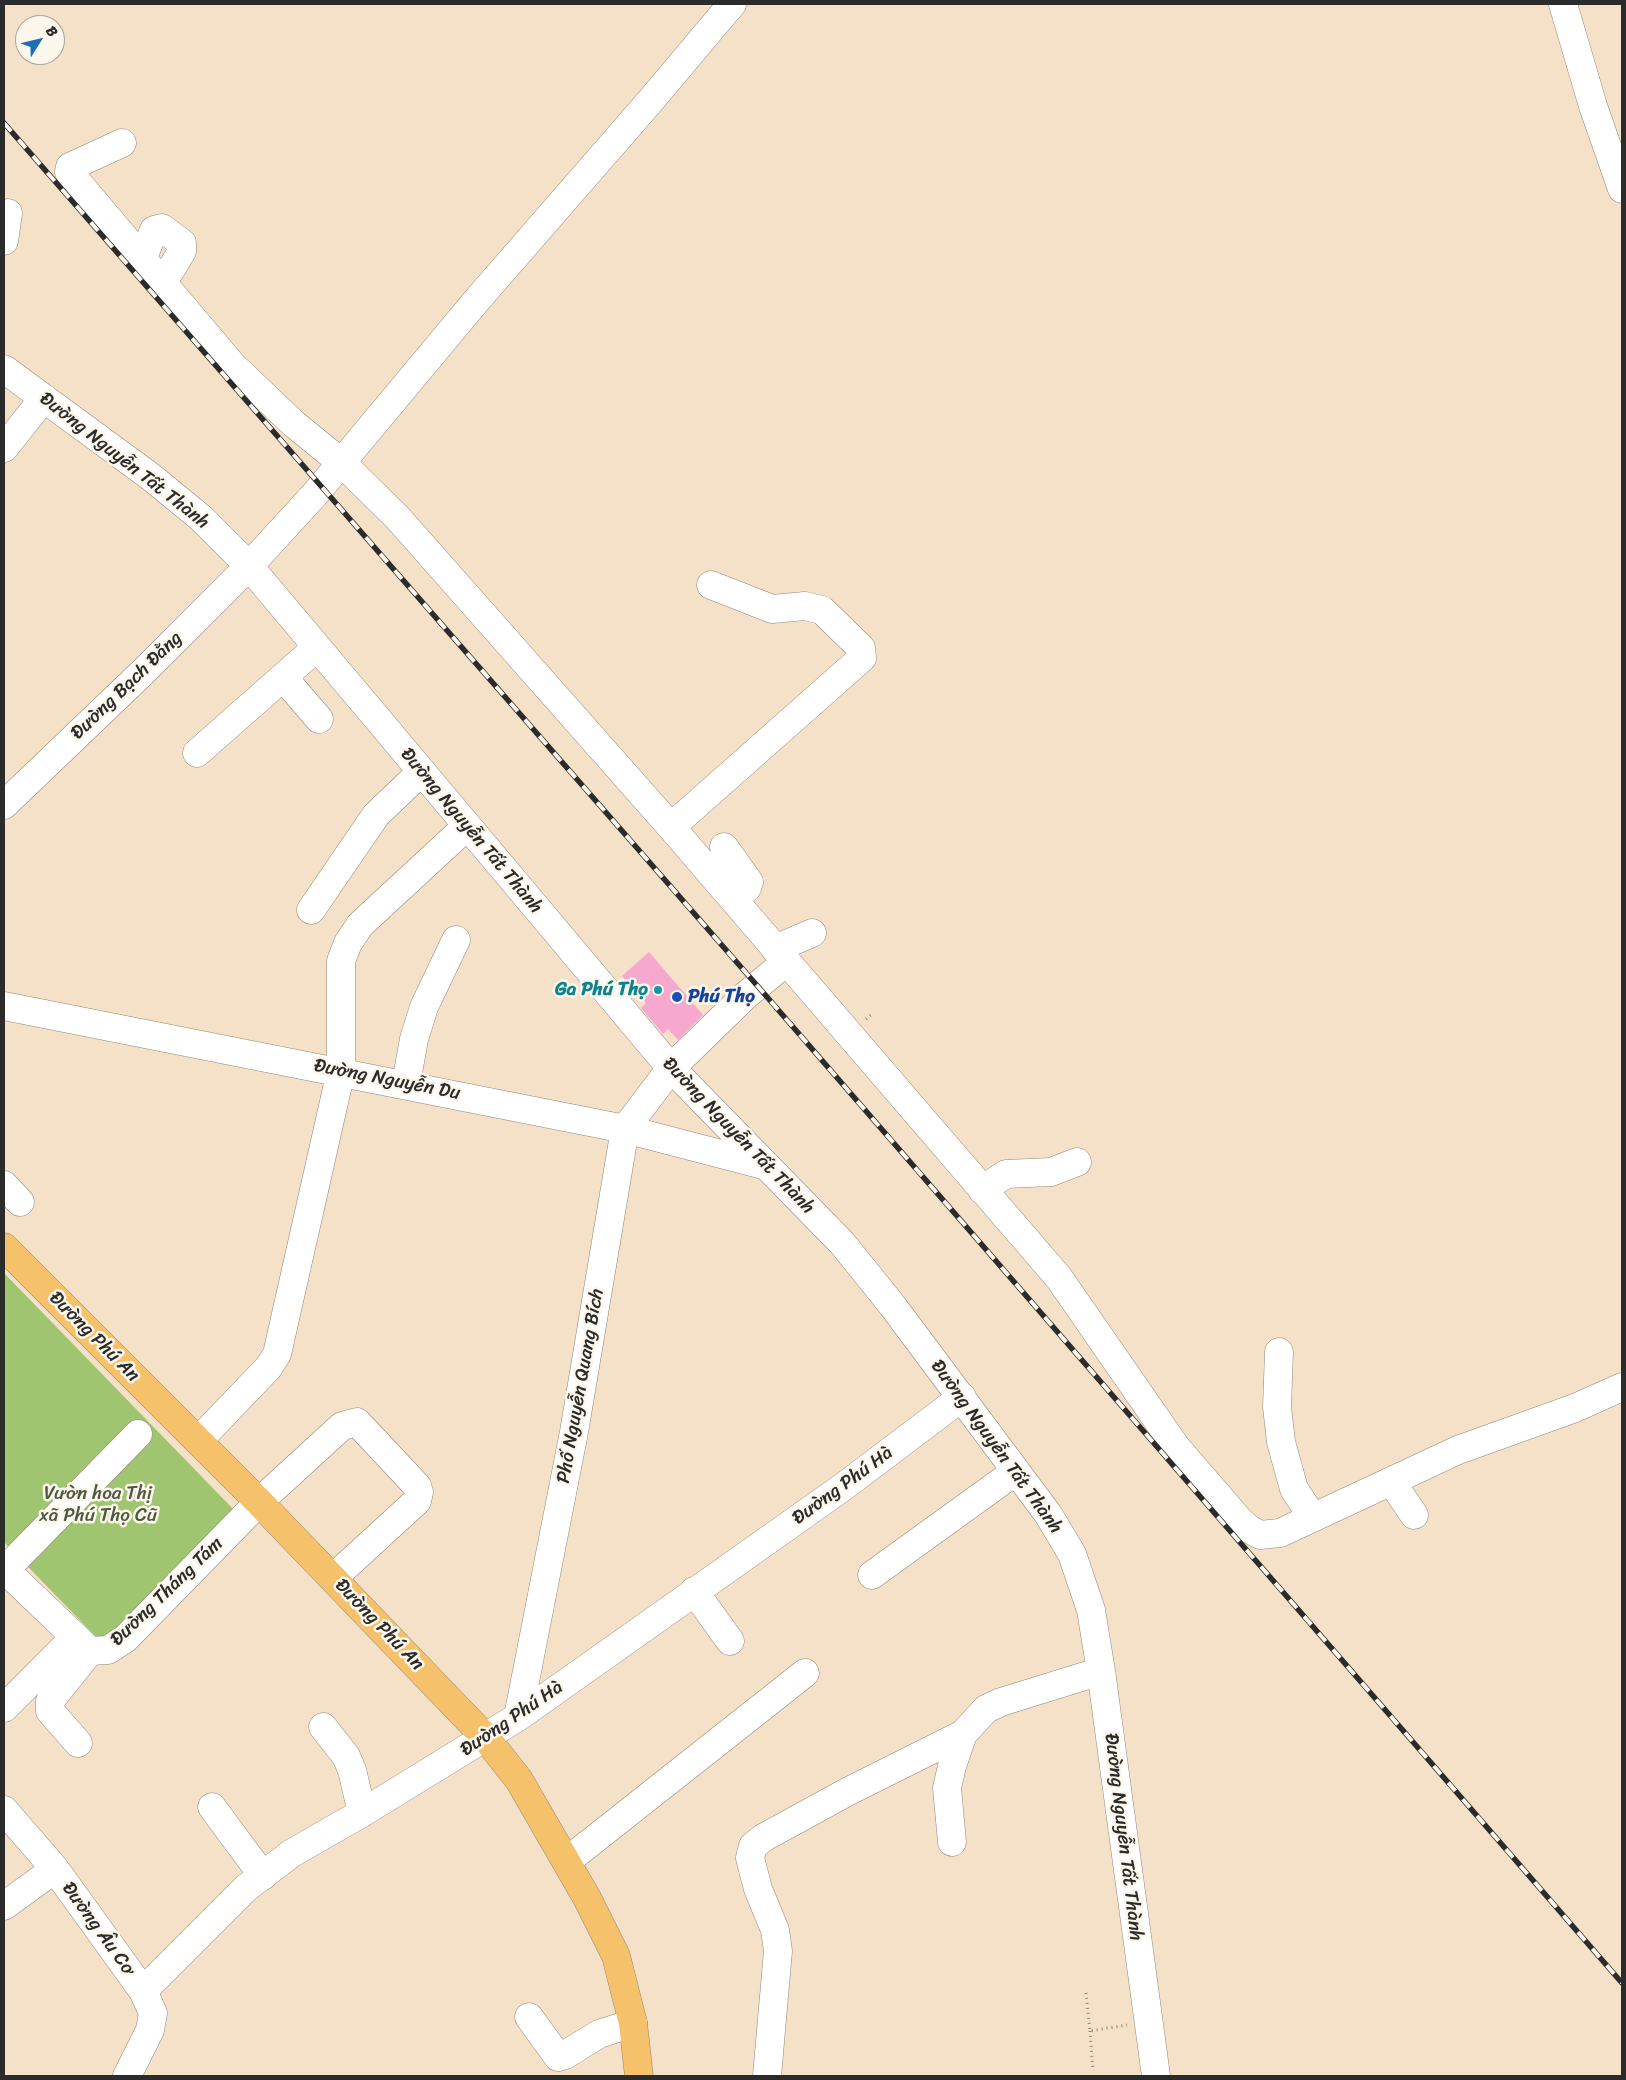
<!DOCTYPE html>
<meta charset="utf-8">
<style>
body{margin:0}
#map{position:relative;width:1626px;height:2080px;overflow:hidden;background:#f5e1c8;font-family:Sriracha,sans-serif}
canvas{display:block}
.frame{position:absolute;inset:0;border:5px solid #2b2b2b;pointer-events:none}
.north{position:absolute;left:15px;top:15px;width:50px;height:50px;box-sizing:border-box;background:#fbf7ec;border:1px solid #a8a59f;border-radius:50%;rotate:54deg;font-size:14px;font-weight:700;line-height:20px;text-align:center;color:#2b2b2b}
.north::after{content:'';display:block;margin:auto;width:18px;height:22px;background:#1f6fb2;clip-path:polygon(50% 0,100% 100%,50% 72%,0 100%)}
</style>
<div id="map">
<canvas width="1626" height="2080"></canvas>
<div class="frame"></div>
<div class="north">B</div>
</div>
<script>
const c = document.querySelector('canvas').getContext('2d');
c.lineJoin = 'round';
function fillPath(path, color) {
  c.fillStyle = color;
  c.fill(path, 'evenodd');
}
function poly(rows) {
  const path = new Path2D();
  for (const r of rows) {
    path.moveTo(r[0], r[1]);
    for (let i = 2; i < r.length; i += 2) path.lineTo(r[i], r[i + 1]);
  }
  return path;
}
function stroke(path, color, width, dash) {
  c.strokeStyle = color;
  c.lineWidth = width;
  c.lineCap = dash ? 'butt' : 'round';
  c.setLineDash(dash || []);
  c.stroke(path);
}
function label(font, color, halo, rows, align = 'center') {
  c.font = font + ' Sriracha,sans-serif';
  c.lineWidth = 5;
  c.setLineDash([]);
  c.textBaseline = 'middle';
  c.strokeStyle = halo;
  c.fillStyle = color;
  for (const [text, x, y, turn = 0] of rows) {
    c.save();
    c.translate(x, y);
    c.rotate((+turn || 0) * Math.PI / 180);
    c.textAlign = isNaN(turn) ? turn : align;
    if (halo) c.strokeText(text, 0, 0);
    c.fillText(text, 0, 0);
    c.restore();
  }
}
const green = poly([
 [4,1273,238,1514,104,1645,4,1542]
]);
const building = poly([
 [649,952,703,1015,678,1040,668,1029,663,1034,641,1008,646,1003,622,976]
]);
const path = poly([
 [866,1019,873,1013],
 [1086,1993,1090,2031,1127,2025],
 [1090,2031,1093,2071]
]);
const minor = poly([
 [1563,4,1593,106,1622,189],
 [122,143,70,167,69,172,233,366,294,424,342,463,397,517,671,827,1059,1278,1176,1447,1239,1520,1249,1529,1260,1535,1280,1533,1458,1450,1575,1408,1622,1387],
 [4,241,8,213],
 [142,260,154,230,162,228,182,243,182,251,170,271],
 [4,369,151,477,201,518,249,566,671,1068,842,1243,892,1305,1048,1514,1072,1554,1091,1610,1101,1671,1156,2076],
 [4,448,44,398],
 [283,677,319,719],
 [197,753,316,648],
 [4,805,144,671,249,566,316,493,477,300,652,99,732,4],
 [671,827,862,658,861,648,822,610,805,606,772,609,711,585],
 [724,847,749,882,747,888,732,898],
 [311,910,376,815,421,772],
 [775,949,812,933],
 [4,1006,625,1129,767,1166],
 [406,1084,414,1039,424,1007,456,940],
 [4,1185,20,1202],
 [982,1190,1006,1174,1051,1172,1077,1162],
 [1279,1352,1277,1407,1281,1442,1294,1489,1313,1518],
 [198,1441,268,1368,277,1354,341,1071,341,961,348,943,360,925,467,826],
 [1391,1481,1414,1515],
 [4,1569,90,1651,108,1650,125,1639,259,1502,342,1426,357,1422,417,1486,419,1492,417,1501,333,1578],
 [5,1570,138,1434],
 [872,1575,1016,1471],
 [694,1591,730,1641],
 [4,1708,75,1637],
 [518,1717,574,1432,625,1129,671,1068,745,996,786,962],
 [323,1727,346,1756,352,1770,362,1813],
 [78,1743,50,1711,50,1701,90,1651],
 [212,1807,263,1876],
 [4,1810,55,1869,143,1991],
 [952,1842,947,1788,952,1766,963,1734],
 [567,1861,805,1673],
 [4,1906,55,1869],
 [529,2017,558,2057,565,2055,599,2034,633,2023],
 [127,2076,150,2030,153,2013,143,1991,246,1888,292,1853,362,1813,518,1717,843,1487,962,1397],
 [767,2076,778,1951,775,1930,758,1889,750,1858,753,1846,763,1838,847,1792,963,1734,986,1709,1001,1702,1101,1671]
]);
const major = poly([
 [4,1247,259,1502,486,1738,519,1780,587,1898,616,1956,633,2023,639,2076]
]);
const rail = poly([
 [4,123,761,990,1622,1983]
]);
const markers = [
 [658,990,5,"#0f9aa8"],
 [677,997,6,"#1a4fb4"]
];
const streetNames = [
 ["Đường Nguyễn Tất Thành",124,461,38],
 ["Đường Bạch Đằng",127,686,-44],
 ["Đường Nguyễn Tất Thành",471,831,50],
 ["Đường Nguyễn Du",387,1080,11],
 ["Đường Nguyễn Tất Thành",738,1136,46],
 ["Đường Phú An",94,1337,45],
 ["Phố Nguyễn Quang Bích",581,1386,-80],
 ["Đường Nguyễn Tất Thành",996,1447,54],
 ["Đường Phú Hà",843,1486,-36],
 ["Đường Tháng Tám",167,1592,-44],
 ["Đường Phú An",379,1625,46],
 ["Đường Phú Hà",512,1719,-34],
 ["Đường Nguyễn Tất Thành",1123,1837,83],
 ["Đường Âu Cơ",98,1929,54]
];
const cultureNames = [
 ["Ga Phú Thọ",648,990]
];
const transitNames = [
 ["Phú Thọ",688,997]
];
const parkNames = [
 ["Vườn hoa Thị",98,1494],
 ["xã Phú Thọ Cũ",98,1516]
];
fillPath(green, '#9fc570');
fillPath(building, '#f6a8ce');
stroke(minor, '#90867a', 29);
stroke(major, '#90867a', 29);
stroke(path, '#90867a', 3, [1, 4]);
stroke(minor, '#fff', 28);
stroke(major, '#f5c16b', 28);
stroke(rail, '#2b2b2b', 5.5);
stroke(rail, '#fbf7ec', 4, [11]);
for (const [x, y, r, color] of markers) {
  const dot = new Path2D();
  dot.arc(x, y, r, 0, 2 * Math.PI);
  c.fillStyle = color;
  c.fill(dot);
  stroke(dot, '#fbf7ec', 2);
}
label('19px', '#2b2b2b', '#fbf7ec', streetNames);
label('bold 19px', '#0d838f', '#fbf7ec', cultureNames, 'right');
label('bold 19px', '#164399', '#fbf7ec', transitNames, 'left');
label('19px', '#4e5940', '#fbf7ec', parkNames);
</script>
